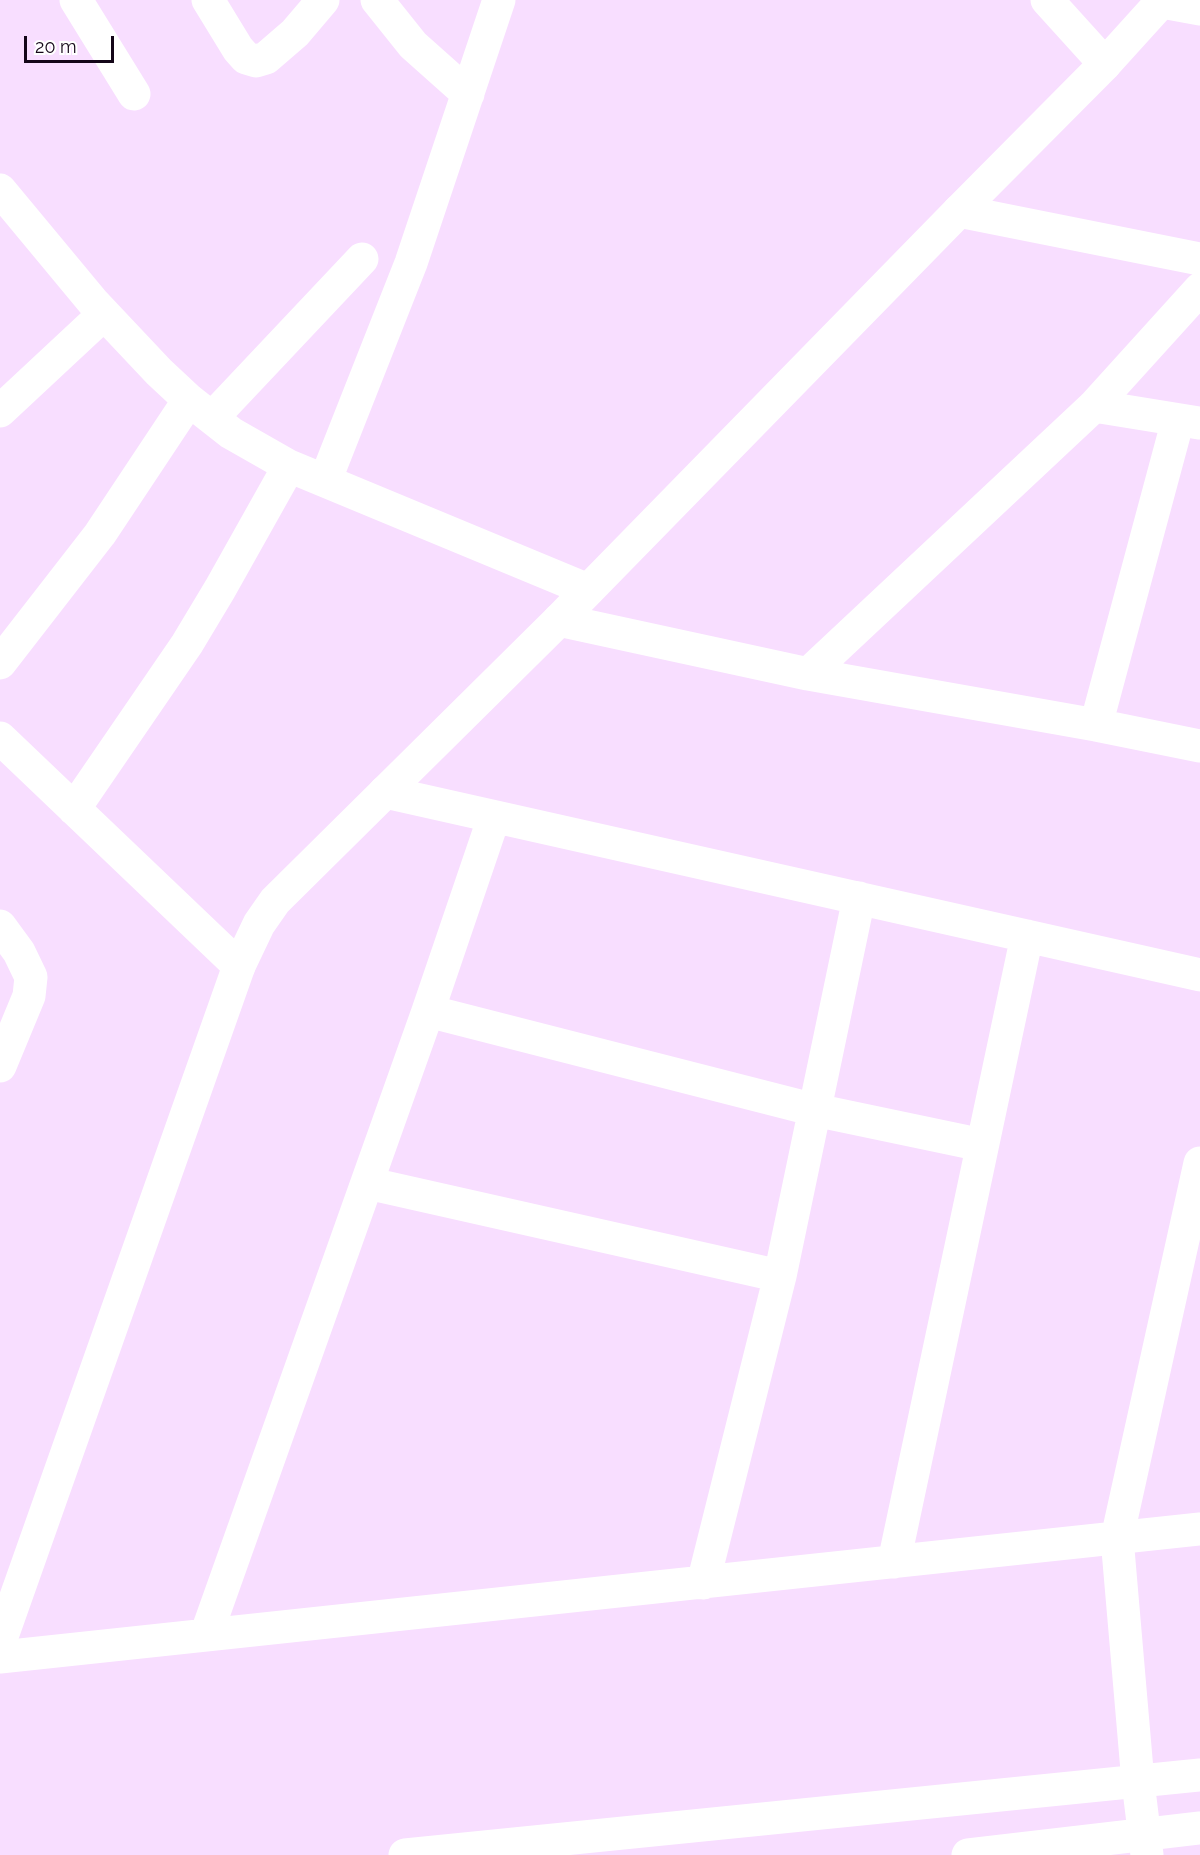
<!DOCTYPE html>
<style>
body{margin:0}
#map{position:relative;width:1200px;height:1855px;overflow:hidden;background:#f8deff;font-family:Raleway,sans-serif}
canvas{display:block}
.scale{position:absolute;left:24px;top:36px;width:90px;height:27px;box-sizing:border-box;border:3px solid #140618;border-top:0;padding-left:8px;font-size:18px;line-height:21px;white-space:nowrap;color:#140618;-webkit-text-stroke:4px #fff;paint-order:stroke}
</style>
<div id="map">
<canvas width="1200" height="1855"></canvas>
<div class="scale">20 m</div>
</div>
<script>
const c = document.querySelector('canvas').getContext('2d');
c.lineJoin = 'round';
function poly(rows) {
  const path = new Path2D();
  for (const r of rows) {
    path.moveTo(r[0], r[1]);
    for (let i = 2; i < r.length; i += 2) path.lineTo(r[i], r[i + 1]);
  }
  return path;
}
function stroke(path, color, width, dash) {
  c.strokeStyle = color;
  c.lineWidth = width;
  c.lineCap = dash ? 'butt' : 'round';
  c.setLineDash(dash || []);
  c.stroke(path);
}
const street = poly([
 [76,0,134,94],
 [208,0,238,49,246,58,256,61,266,58,295,33,323,0],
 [377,0,413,45,468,94],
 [1047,0,1105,64],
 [1162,2,1200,9],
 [0,190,93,302,159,372,189,400,231,433,289,466,588,590],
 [959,211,1200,259],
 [1094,406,1199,423],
 [0,411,104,314],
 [212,418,362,259],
 [325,481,411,263,499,0],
 [559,620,808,674,1096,725,1200,746],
 [0,663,100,534,189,400],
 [808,674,1094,406,1200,289],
 [1096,725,1178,420],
 [0,738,239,966],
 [385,792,1200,975],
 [74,809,187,644,220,589,289,466],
 [0,926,19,952,31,977,29,996,0,1066],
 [428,1011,815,1110,982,1145],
 [367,1183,780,1276],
 [894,1562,1027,936],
 [703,1583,780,1276,859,898],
 [206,1635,428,1011,494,817],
 [0,1657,1200,1529],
 [405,1855,1200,1775],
 [968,1855,1200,1828],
 [1147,1855,1138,1782,1117,1538,1200,1163]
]);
const secondary = poly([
 [0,1642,239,966,259,924,275,901,559,620,959,211,1105,64,1163,0]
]);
stroke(street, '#fff', 33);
stroke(secondary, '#fff', 33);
</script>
